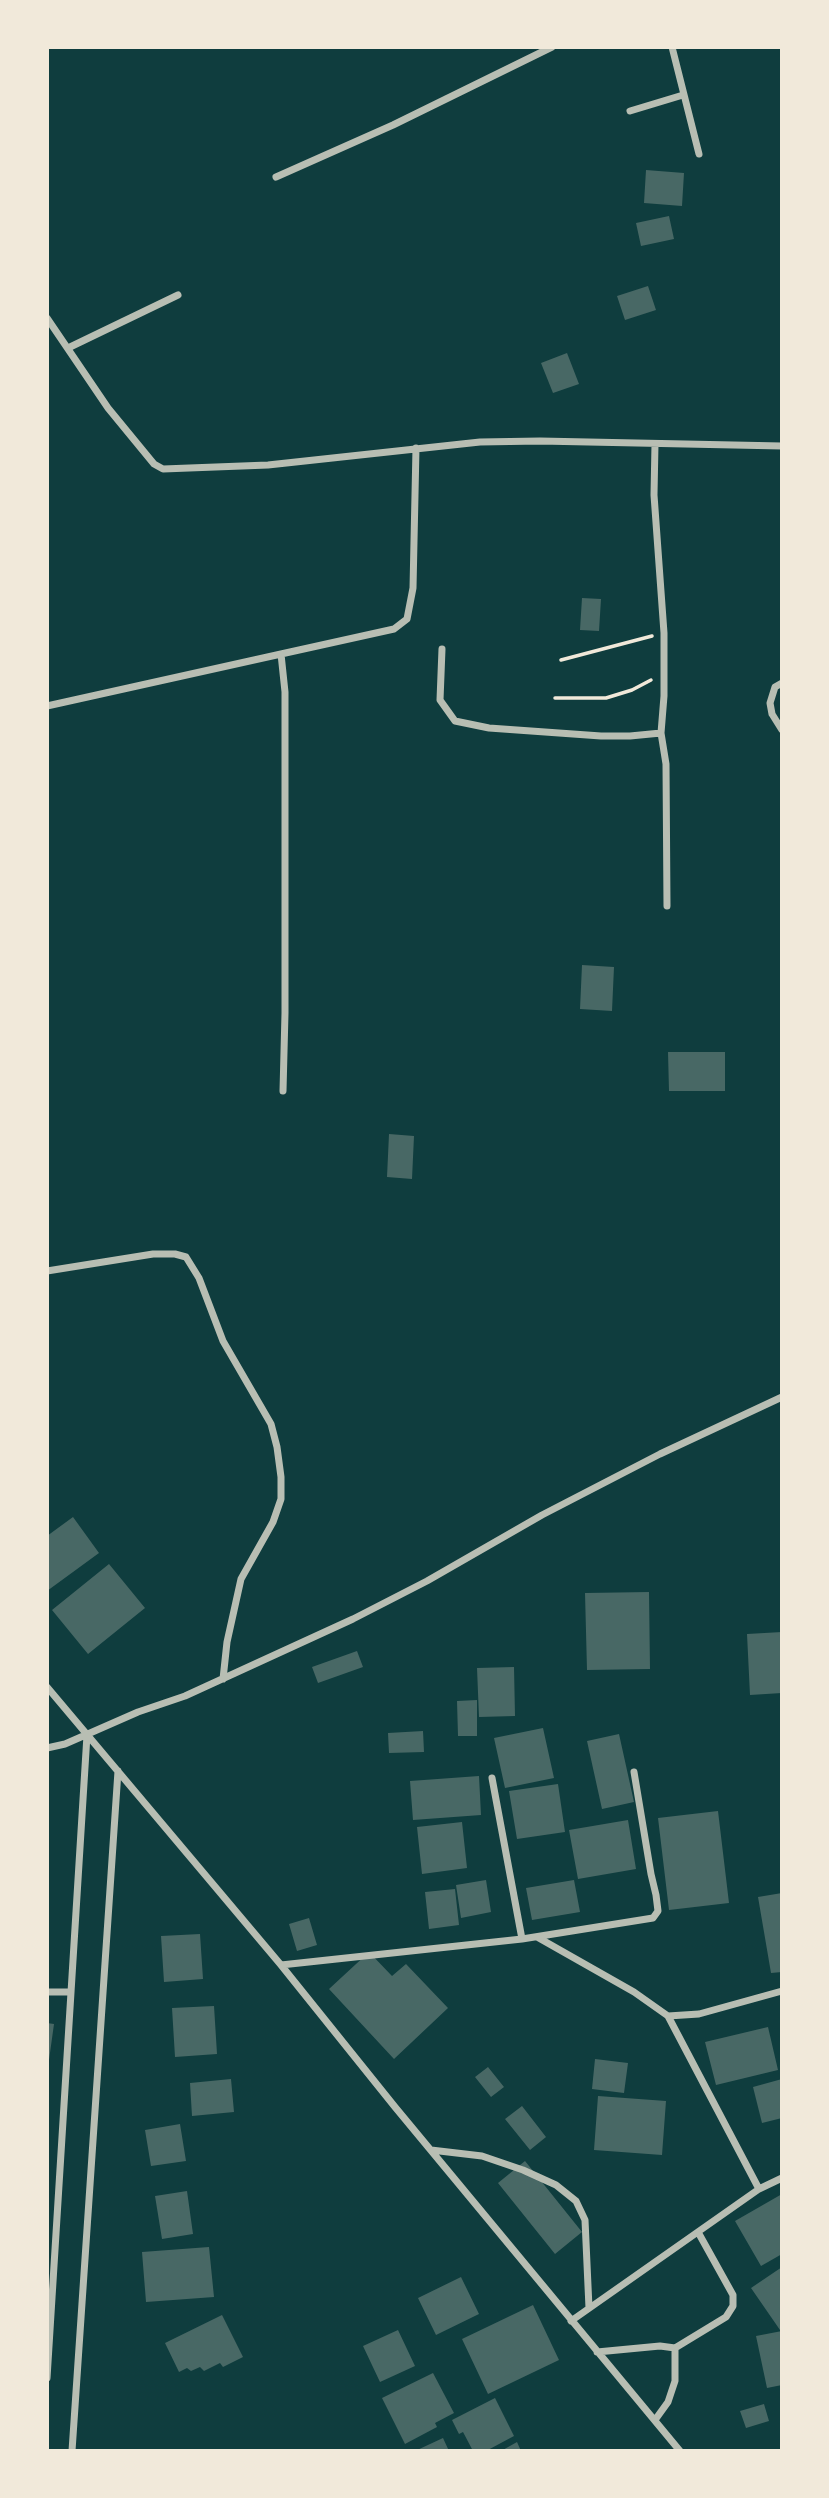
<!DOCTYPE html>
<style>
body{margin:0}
#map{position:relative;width:829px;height:2498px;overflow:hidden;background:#0f3d3e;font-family:Raleway,sans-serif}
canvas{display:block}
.frame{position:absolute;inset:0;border:49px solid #f1e9da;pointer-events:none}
</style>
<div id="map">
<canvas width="829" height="2498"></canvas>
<div class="frame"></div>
</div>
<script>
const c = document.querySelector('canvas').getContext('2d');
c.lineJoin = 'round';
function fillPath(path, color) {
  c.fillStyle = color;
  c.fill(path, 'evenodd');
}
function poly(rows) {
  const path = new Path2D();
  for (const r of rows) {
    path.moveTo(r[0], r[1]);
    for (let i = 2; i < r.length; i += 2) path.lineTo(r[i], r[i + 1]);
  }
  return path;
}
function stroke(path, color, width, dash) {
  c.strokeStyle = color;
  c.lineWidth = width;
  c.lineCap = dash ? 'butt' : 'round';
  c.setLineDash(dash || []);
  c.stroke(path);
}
const building = poly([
 [646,170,684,173,682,206,644,203],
 [669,216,674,239,641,246,636,223],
 [648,286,656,310,625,320,617,296],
 [567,353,579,384,553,393,541,363],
 [582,598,601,599,599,631,580,630],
 [582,965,614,967,612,1011,580,1009],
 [668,1052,725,1052,725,1091,669,1091],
 [389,1134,414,1136,412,1179,387,1177],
 [73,1517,99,1553,47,1591,47,1536],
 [109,1564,145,1608,88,1654,52,1610],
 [649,1592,650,1669,587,1670,585,1593],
 [782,1632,782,1693,750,1695,747,1634],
 [357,1651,363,1667,318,1683,312,1667],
 [514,1667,515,1716,479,1717,477,1668],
 [477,1700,477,1736,458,1736,457,1701],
 [543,1728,554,1778,505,1788,494,1738],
 [423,1731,424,1752,389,1753,388,1733],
 [619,1734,634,1802,602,1809,587,1741],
 [479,1776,481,1815,413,1820,410,1781],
 [558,1784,565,1832,517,1839,509,1791],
 [718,1811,729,1903,669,1910,658,1818],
 [628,1820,636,1869,578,1879,569,1830],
 [462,1822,467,1868,422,1874,417,1827],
 [486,1880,491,1912,461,1918,456,1885],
 [574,1880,580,1912,532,1920,526,1888],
 [455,1889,459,1925,429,1929,425,1892],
 [782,1893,782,1972,771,1973,758,1897],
 [309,1918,317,1945,297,1951,289,1924],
 [200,1934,203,1979,164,1982,161,1936],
 [369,1952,392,1976,406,1964,448,2008,394,2059,329,1989],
 [214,2006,217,2054,175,2057,172,2008],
 [47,2023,54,2024,49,2060,47,2060],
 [768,2027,778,2070,716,2085,705,2042],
 [595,2059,628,2063,624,2093,592,2089],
 [488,2067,504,2087,491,2097,475,2077],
 [231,2079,234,2112,192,2116,190,2083],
 [782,2079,782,2118,762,2123,753,2087],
 [598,2096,666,2101,662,2155,594,2150],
 [522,2106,546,2137,530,2150,505,2119],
 [180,2124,186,2161,151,2166,145,2130],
 [525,2161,582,2232,555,2254,498,2183],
 [187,2191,193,2234,162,2239,155,2196],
 [782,2194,782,2254,761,2266,735,2221],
 [209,2247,214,2297,146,2302,142,2252],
 [782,2267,782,2329,780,2330,751,2288],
 [461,2277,479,2314,436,2335,418,2298],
 [533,2305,559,2360,488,2394,462,2339],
 [222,2315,243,2357,223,2367,220,2363,204,2371,200,2367,191,2371,187,2368,179,2372,165,2343],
 [398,2330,415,2366,380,2382,363,2346],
 [782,2331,782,2385,767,2388,756,2336],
 [433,2373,454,2413,435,2423,437,2427,405,2444,382,2398],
 [495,2398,514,2436,486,2451,473,2451,463,2432,459,2434,452,2420],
 [764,2404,769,2421,746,2428,740,2411],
 [443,2438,449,2451,415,2451],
 [517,2442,521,2451,501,2451]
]);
const path = poly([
 [561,660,652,636],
 [555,698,606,698,632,690,651,680]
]);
const minor = poly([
 [672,47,699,154],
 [630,111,683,95],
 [276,177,393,125,552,47],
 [47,318,108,408,154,464,163,469,268,465,480,442,540,441,782,446],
 [68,348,178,295],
 [655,444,654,495,664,633,664,696,661,733,666,764,667,906],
 [442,649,440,700,455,721,489,728,601,736,630,736,661,733],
 [281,654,394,629,407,619,413,588,416,448],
 [782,683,775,687,770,703,772,714,782,730],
 [47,706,281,654,285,692,285,1013,283,1091],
 [47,1271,153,1254,175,1254,186,1257,199,1278,223,1341,271,1424,277,1447,281,1477,281,1499,273,1522,241,1579,227,1642,223,1679],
 [47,1687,281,1965,522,1939,653,1918,658,1911,656,1895,651,1874,634,1772],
 [47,1748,65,1744,138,1712,185,1696,353,1619,427,1581,542,1515,660,1454,782,1397],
 [492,1778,522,1939],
 [537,1937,634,1992,668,2016,699,2014,782,1991],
 [281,1965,395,2107,680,2451],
 [47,1992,71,1992],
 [668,2016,759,2189],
 [431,2150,482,2156,523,2170,556,2185,576,2201,585,2220,589,2308],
 [571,2321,759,2189,782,2178],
 [597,2352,660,2346,675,2348,726,2317,733,2306,733,2295,698,2232],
 [47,2378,87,1735],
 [655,2420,668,2402,675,2381,675,2348],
 [72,2451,118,1771]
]);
fillPath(building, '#486865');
stroke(path, '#f1e9da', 3.5);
stroke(minor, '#b8beb3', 7);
</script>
